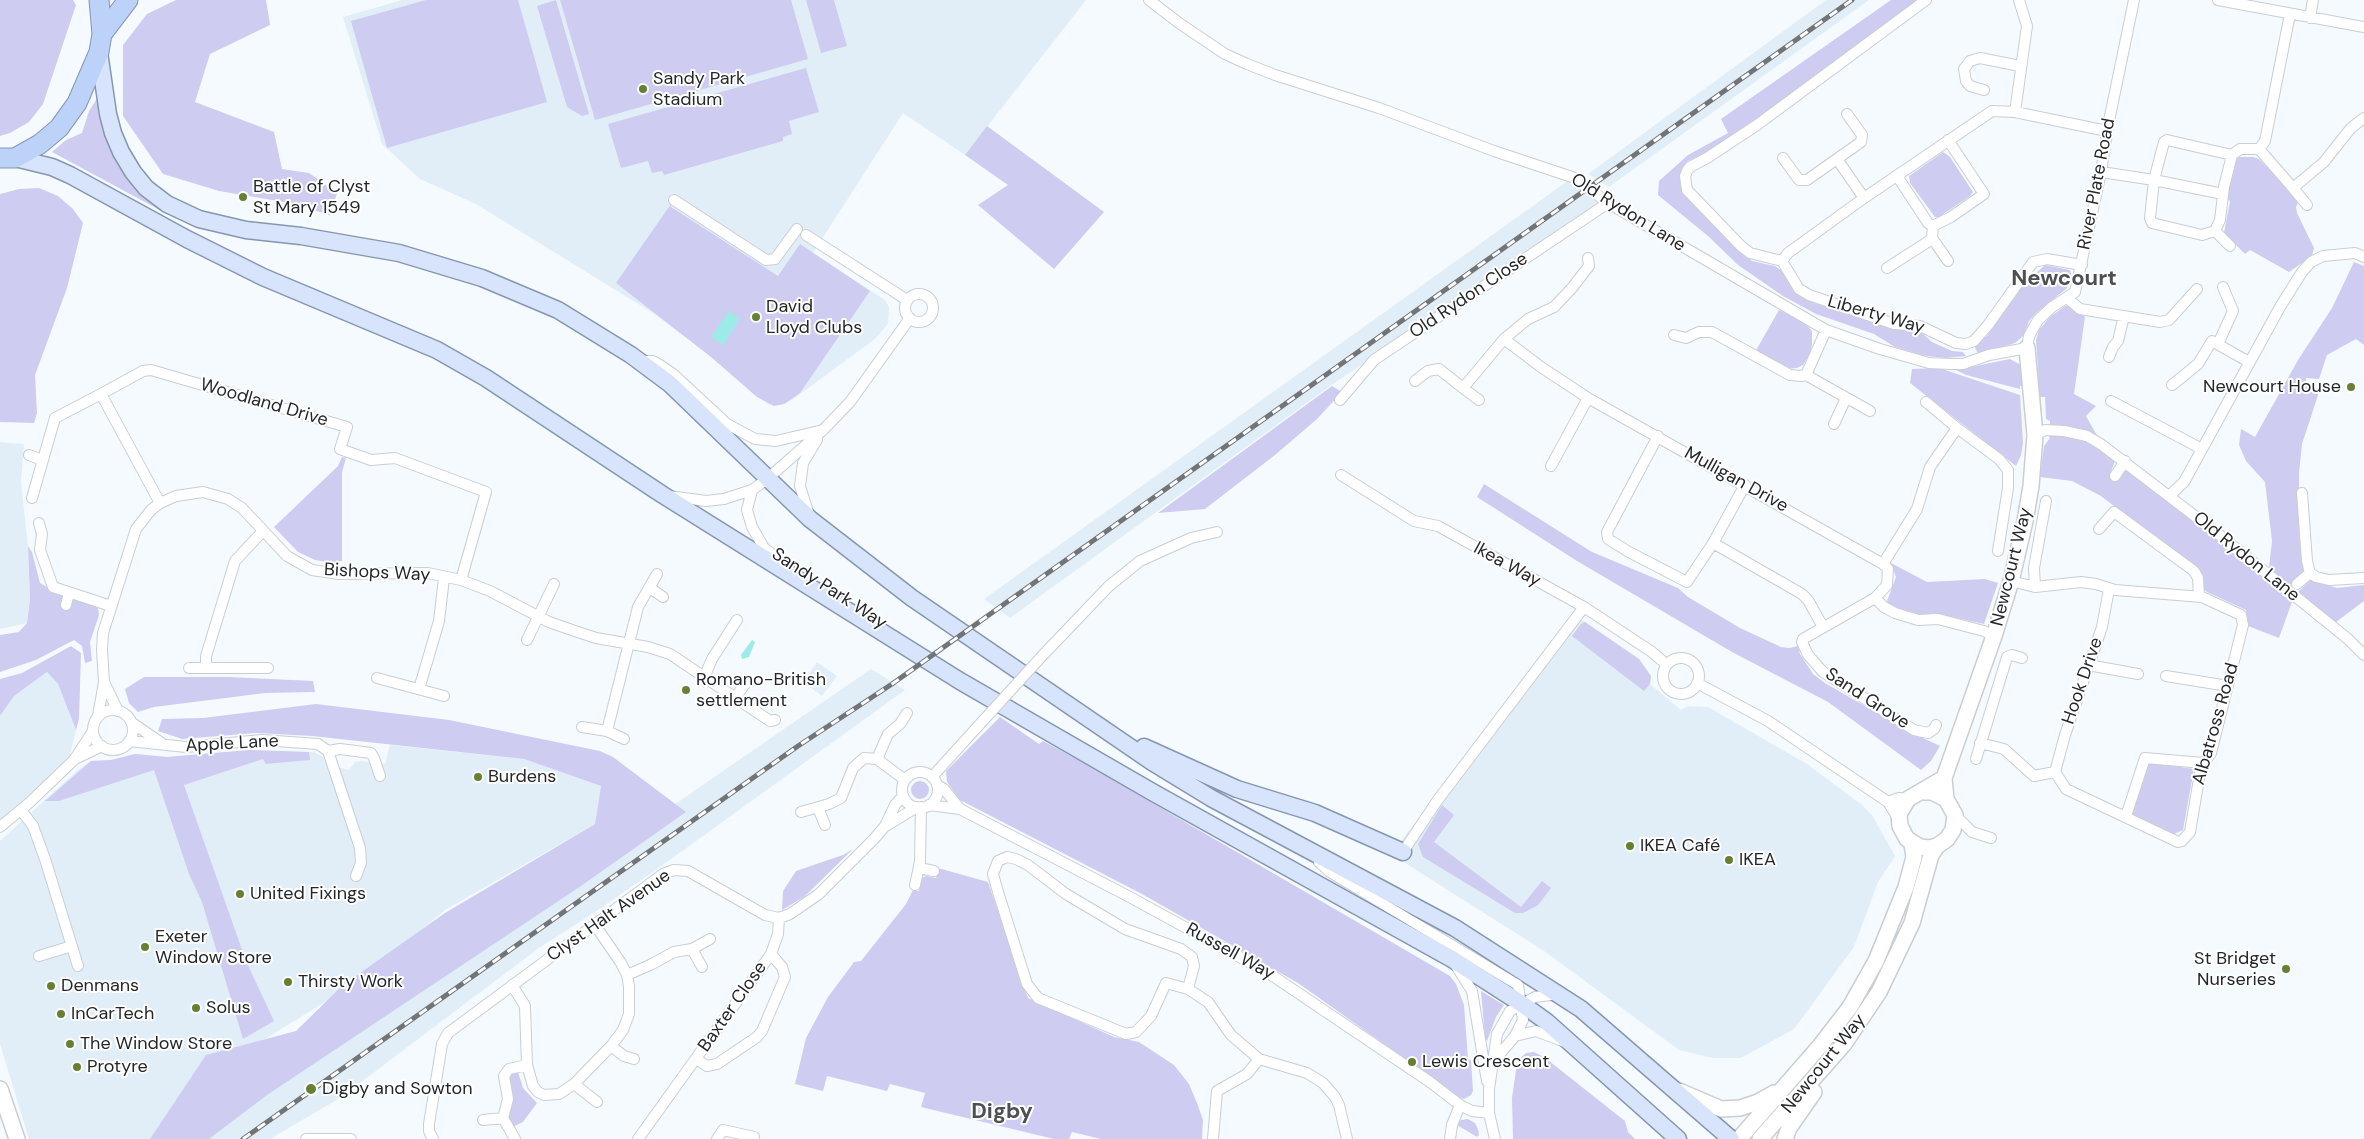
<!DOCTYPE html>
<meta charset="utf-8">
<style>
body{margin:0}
canvas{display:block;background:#f4fafe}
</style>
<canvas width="2364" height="1139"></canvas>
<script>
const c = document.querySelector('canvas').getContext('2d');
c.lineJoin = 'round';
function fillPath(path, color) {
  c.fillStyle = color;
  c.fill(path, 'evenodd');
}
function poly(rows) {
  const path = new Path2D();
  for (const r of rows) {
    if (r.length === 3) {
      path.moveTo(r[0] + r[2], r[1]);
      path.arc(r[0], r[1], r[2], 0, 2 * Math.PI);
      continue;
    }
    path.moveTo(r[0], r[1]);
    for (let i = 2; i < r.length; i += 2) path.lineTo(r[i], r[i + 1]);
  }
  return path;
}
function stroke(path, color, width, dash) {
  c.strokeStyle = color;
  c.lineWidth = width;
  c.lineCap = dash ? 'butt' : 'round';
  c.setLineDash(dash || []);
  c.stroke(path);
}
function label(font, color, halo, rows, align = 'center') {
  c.font = font + ' "DM Sans",sans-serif';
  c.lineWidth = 4;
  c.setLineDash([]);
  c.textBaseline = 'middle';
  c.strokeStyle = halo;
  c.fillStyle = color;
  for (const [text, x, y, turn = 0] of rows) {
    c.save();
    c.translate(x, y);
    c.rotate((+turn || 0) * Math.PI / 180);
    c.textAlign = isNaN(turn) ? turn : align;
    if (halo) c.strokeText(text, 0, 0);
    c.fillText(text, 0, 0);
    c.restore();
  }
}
const built = poly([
 [402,0,1086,0,965,155,903,113,813,253,885,300,889,307,888,324,875,339,792,400,784,404,774,406,768,404,712,357,653,313,476,204,420,179,382,144,343,17],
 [1826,0,1869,0,1609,187,1588,174],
 [1569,180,1601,203,1333,384,1010,618,984,599],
 [0,442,24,444,21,482,28,546,30,600,27,623,0,629],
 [1575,615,1639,659,1651,676,1650,684,1681,710,1688,706,1708,707,1807,764,1862,805,1872,815,1895,856,1878,882,1854,947,1794,1029,1741,1058,1712,1058,1679,1050,1544,951,1391,854],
 [817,662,837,676,822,696,803,682],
 [871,669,905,690,674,857,598,910,539,948,340,1098,270,1139,209,1139,301,1062],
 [47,672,58,684,76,730,69,759,40,788,0,821,0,716,14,696],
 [390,745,524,759,601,786,595,824,445,910,361,980,198,1080,159,1139,29,1139,0,1044,0,841,79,769,91,761,111,760,135,754,167,757,250,750,314,752,323,757,327,764,349,770,355,762,361,761,385,764]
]);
const green = poly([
 [0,0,73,0,76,5,43,104,29,122,10,133,0,136],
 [176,0,266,0,270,25,210,54,195,102,274,132,282,169,309,173,337,193,330,215,290,203,219,191,163,174,123,116,123,45,147,14],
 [426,0,518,0,547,102,387,148,351,21],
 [556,0,589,114,582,116,567,107,537,6],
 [560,0,791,0,808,59,595,120],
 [806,0,834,0,847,46,821,53],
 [1891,0,1917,0,1763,115,1704,154,1688,161,1681,169,1680,183,1683,192,1741,252,1752,261,1775,266,1782,271,1798,295,1895,329,1921,332,1932,342,1952,351,1963,352,1966,356,1946,358,1926,356,1895,347,1874,334,1816,314,1783,296,1738,265,1708,236,1658,195,1659,181,1688,155,1728,133,1721,119],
 [806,68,819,112,789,121,792,134,783,137,783,141,664,175,662,171,652,173,648,161,621,168,608,124],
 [98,97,103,132,116,162,126,177,145,197,167,214,52,152,66,140,82,133,89,111],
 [987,126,1104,212,1054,269,978,205,1008,185,965,155],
 [1943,152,1950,157,1973,192,1970,196,1939,217,1935,217,1910,183,1909,176],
 [2239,157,2253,157,2259,159,2294,195,2298,203,2296,207,2297,213,2314,248,2312,256,2289,272,2250,250,2245,254,2224,233,2230,201,2226,199,2235,160],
 [39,188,58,196,73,209,83,223,67,288,35,375,37,413,34,423,0,422,0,194,19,189],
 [671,204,671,207,778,276,800,244,870,291,800,393,784,404,774,406,757,397,711,357,616,283],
 [2354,262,2364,266,2364,345,2356,339,2327,355,2319,379,2306,378,2306,385,2320,389,2302,444,2299,473,2299,535,2304,571,2291,587,2269,567,2272,541,2265,482,2246,461,2239,445,2241,429,2255,437,2298,360,2332,308],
 [2045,265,2070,270,2073,279,2066,289,2036,313,2029,321,2024,335,2015,343,1978,354,1974,345,1987,336,2024,284],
 [2070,305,2085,317,2074,394,2096,406,2086,416,2099,439,2050,425,2050,421,2046,419,2045,397,2040,397,2036,340,2039,330,2050,317,2065,306],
 [1779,310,1805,323,1812,331,1812,345,1809,355,1803,365,1797,368,1787,369,1755,352],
 [2010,359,2021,365,2025,385,2020,386,2020,389,1966,375,1956,370],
 [1939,368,2020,395,2023,443,2021,455,2016,466,1910,383,1912,369],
 [1332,386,1342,392,1317,419,1275,455,1205,509,1158,513],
 [2066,433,2095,445,2115,460,2110,475,2115,479,2121,472,2130,470,2250,566,2292,602,2279,638,2248,626,2246,610,2207,592,2204,589,2197,570,2101,496,2072,481,2040,477,2044,446,2050,438,2048,434],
 [342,457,346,458,342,472,342,561,333,563,315,560,298,552,274,527,338,466],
 [1484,484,1592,552,1678,588,1688,597,1740,628,1781,647,1789,648,1798,646,1800,654,1813,674,1825,683,1908,731,1940,746,1931,761,1921,770,1828,702,1732,652,1577,561,1477,497],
 [28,546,32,552,40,583,57,593,98,608,99,615,90,642,92,661,85,663,82,646,74,640,36,660,0,672,0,635,19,632,27,623,30,600],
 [1891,563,1927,582,1985,579,1998,583,1984,624,1934,613,1920,616,1899,611,1889,604,1887,601,1896,577],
 [2310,580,2337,588,2364,585,2364,601,2336,622,2297,593],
 [1585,622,1639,659,1651,676,1650,684,1644,691,1572,636,1581,624],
 [71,646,81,653,79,719,76,730,58,684,47,672,14,696,0,716,0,679,22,673],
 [144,677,229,677,313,681,315,692,265,693,154,707,138,712,129,703,125,689],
 [316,704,449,720,600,751,613,757,686,812,578,888,267,1095,209,1139,150,1139,206,1055,296,1031,343,985,445,913,595,824,601,786,524,759,312,736,256,733,182,739,158,731,162,719,203,718],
 [1000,717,1039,744,1043,741,1082,762,1450,976,1456,984,1464,1005,1468,1059,1471,1060,1473,1091,1471,1095,1464,1099,1460,1098,1298,983,1142,894,960,800,947,782,946,771],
 [250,750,309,752,310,760,266,764,263,759,184,785,246,961,274,1021,243,1039,202,902,189,874,154,770,59,801,45,801,91,761,111,760,135,754,167,757],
 [2147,762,2194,769,2183,830,2172,835,2130,813],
 [920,790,9],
 [1442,805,1454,815,1434,842,1521,907,1542,881,1551,888,1538,905,1523,913,1515,913,1423,857,1418,844],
 [853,849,804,897,782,910,783,891,796,871,843,855],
 [938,868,988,882,1028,998,1114,1037,1139,1042,1174,1065,1189,1084,1197,1103,1203,1120,1202,1139,1101,1139,1072,1132,1069,1139,1054,1139,921,1107,925,1093,890,1084,887,1091,827,1076,823,1091,795,1084,806,1038,828,997,854,962,861,961,906,904,913,890,919,891,922,878,926,876,936,878],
 [1481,991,1504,1005,1496,1017,1487,1041,1485,1038],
 [1534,1052,1544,1057,1625,1121,1628,1132,1635,1139,1513,1139,1512,1098,1516,1070,1520,1058,1526,1053],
 [514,1072,518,1072,523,1088,537,1103,523,1122,510,1128,507,1111,509,1075],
 [1468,1119,1475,1123,1478,1129,1479,1135,1477,1137,1457,1125,1461,1120]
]);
const water = poly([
 [729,311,740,319,723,345,711,337],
 [752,640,755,642,749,657,742,659,741,655]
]);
const street = poly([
 [1149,0,1179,23,1225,54,1247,64,1275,75,1379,108,1494,151,1575,178,1608,203,1826,330,1880,349,1929,363,1951,364,1963,364,1989,355,2027,348,2029,336,2038,320,2052,307,2075,292,2101,172,2109,121,2134,0],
 [2218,0,2364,27],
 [2290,14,2265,141,2259,149,2293,188,2324,162,2351,128,2364,118],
 [2310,18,2313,0],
 [1984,90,1970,86,1966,81,1964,69,1970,61,1980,58,2020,66],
 [2015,112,2027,26,2019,0],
 [2232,155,2167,140,2164,142,2154,180,2150,218,2152,223,2202,235,2215,231,2220,220,2224,187,2232,155,2240,149,2259,149],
 [1783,158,1799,180,1807,180,1861,142,1862,135,1847,114],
 [1837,159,1864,198],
 [2101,172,2154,180,2223,194],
 [1897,176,1928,223,1933,226],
 [2293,188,2307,205],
 [674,200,766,260,775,259,797,229],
 [1933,226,1951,217,1984,194,1948,140],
 [2215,231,2230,246],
 [806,235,907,300],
 [1932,238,1948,261],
 [1588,258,1589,266,1572,288,1554,307,1528,319,1504,339,1541,367,1588,398,1883,564],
 [1782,261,1750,253,1741,246,1687,190,1685,176,1687,171,1690,167,1707,158,1757,125,1926,0],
 [1782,261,1788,253,1864,198,1992,111,2015,112,2107,131],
 [1782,261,1799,289,1809,295,1894,324,1920,326,1956,343,1966,344,1974,341,1988,325,2033,262,2047,259,2082,265],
 [1887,268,1929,241,1932,238,1933,226],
 [919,308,14],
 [2067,298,2080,309,2160,322,2169,320,2197,289],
 [1674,335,1686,338,1699,332,1712,332,1790,375,1801,376,1806,375,1826,330],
 [2218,344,2233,311,2223,287],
 [2109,357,2113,347,2118,341,2124,316],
 [640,361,653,361,660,365,673,374,727,424,755,439,776,441,819,431],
 [1806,375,1870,411],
 [1415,381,1428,371,1439,369,1463,388,1504,339],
 [2172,385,2198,364,2212,341,2249,362],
 [1463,388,1479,400],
 [101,394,143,371,151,370,347,427,340,449,371,460,395,458,486,492,461,580],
 [1340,400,1374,360,1608,203],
 [2111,401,2202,449],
 [1926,402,1957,428,1930,467,1917,509,1883,564,1888,569,1887,585,1875,598,1803,639,1802,642,1808,655,1823,672,1914,730,1928,733,1934,729,1936,725],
 [1834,424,1846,398],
 [1957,428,1999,459,2008,470,2008,488,1998,551],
 [2035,435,2045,430,2064,431,2087,436,2102,445,2217,533,2348,639,2364,655],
 [1658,436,1607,532,1608,539,1629,552,1687,582,1713,543,1745,485],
 [29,455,42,460],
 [1551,466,1588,398],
 [1341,475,1414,521,1438,526,1584,607,1652,652,1667,665],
 [2115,476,2125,461],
 [752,490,747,510,752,527,764,548,782,561],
 [669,496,706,501,724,499,752,490,767,479,823,430,850,402,910,318],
 [2169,496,2184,482,2280,307,2302,272,2311,262,2323,256,2355,253,2364,257],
 [32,498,55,418,101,394,160,503],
 [809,515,800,486,802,471,803,463,817,440],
 [39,523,42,534,40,550,53,587,111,606],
 [2099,529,2114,512,2194,571,2198,578,2199,596],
 [262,532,235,561,206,656,206,668,268,668],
 [1713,543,1802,594,1808,600,1823,627],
 [2310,573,2316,577,2329,580,2364,578],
 [2011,581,2035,587,2081,582,2096,584,2115,590,2202,597,2241,615,2243,625,2211,753,2201,767,2190,832,2182,841,2178,842,2066,789,2055,772,2065,735,2102,627,2109,589],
 [2297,584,2310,573,2307,561,2302,493],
 [2035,587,2034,568,2046,501],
 [650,588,663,597],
 [1875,598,1884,607,1895,613,1918,620,1938,619,1984,631,1994,636],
 [66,605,69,593],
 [527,640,554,584],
 [1043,655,1109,586,1140,561,1191,538,1217,532],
 [1681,676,18],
 [2088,665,2138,674],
 [189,668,206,668],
 [2166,676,2228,686],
 [377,678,444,696],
 [704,678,712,659,737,620],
 [104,682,118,711],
 [1697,683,1768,721,1888,802,1899,820],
 [419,689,439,621,444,578],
 [735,698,745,684],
 [113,730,20],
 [98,716,104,682,102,650,103,633,136,529,151,510,160,503,176,496,203,492,228,499,242,508,287,556,312,570,339,574,428,573,461,580,490,591,549,622,569,629,596,638,648,647,670,654,770,721,775,720],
 [131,722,163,744],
 [582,727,607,731,624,739],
 [607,731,638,607,657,574],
 [129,741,186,747,262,740,318,744,328,751,340,749,371,753,374,758,380,776],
 [1980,743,2004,749,2034,776,2055,772],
 [328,751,360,848,361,863,356,876],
 [77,758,102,746],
 [877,759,888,734,900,724,907,713],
 [1976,759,2007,657,2012,655,2022,658],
 [920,790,18],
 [932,777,980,724],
 [937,785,944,789,960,809],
 [1888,802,1899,798,1908,799],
 [929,805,960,809,1126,895,1267,972,1430,1082,1460,1105,1472,1111,1489,1113],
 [818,808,825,825],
 [21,810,33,826,45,859,78,966],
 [801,812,829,804,841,798,853,768,864,758,877,759,905,780],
 [1955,815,1972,832,1991,838],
 [2126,816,2145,758,2203,763],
 [886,826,917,807],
 [0,827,29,803,74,760,93,731],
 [1403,852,1437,801,1584,607],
 [1319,862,1330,872,1518,985,1523,1020,1515,1036,1493,1062],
 [919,868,934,871],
 [915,885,920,862,921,807],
 [692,949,702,967],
 [39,956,72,946],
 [1455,964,1472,991,1487,1081],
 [627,975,650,965,674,952,692,949,710,939],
 [512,985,525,1006,527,1065,533,1086,538,1092,544,1095,559,1094,574,1084,611,1046,623,1030,629,1014,629,986,627,975,621,963,595,925],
 [1188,989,1194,966,1192,957,1181,949,1125,929,1066,894,1028,865,1016,859,1007,857,998,861,993,874,998,892,1027,984,1038,998,1126,1034,1136,1032,1151,1016,1166,983,1188,989,1208,1002,1231,1035,1259,1059,1307,1073,1323,1083,1335,1097,1339,1105,1347,1139],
 [1515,1036,1536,1031,1565,1042],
 [611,1046,624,1056,634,1059],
 [696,1059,707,1066,717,1064,757,1037,762,1031,785,977,782,967,771,954],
 [574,1084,597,1102],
 [503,1118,515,1139],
 [483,1120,503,1118,508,1099,504,1076,509,1069,527,1065],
 [306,1139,351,1139],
 [433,1139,429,1131,429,1124,442,1044,448,1033,648,885,663,874,674,870,688,871,765,915,779,918,790,914,819,894,874,839,885,826,895,805,903,796],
 [638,1139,771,954,778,934,779,918],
 [717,1139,723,1130,754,1137],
 [1213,1139,1217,1091,1247,1074,1259,1059],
 [1450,1139,1452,1125,1460,1105],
 [1495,1139,1489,1113,1489,1089,1497,1034,1510,1011,1535,997,1558,994]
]);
const secondary = poly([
 [1924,792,1932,792,1946,799,1955,815,1953,830,1947,839,1937,846,1929,848,1920,847,1907,839,1900,826,1899,814,1908,799,1944,778],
 [1946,799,1944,778,1994,636,2011,581,2025,521,2031,486,2035,435,2027,348],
 [0,1089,17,1139],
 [1679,1091,1721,1109,1740,1108,1758,1102,1774,1093],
 [1739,1139,1820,1046,1850,1007,1876,961,1906,887,1914,857,1912,844],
 [1760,1139,1844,1044,1879,992,1912,923,1931,855,1937,846],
 [1785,1139,1789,1128,1814,1092]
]);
const primary = poly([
 [99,52,108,114,113,133,121,152,133,172,146,188,167,204,199,219,246,230,301,236,399,253,482,278,558,310,631,355,670,384,810,519,912,598,1152,762,1211,798,1455,928,1581,1009,1731,1139],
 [15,158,52,167,70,175,187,239,263,277,437,350,486,378,663,495,960,681,1154,793,1452,959,1522,1004,1547,1022,1678,1139],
 [1144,747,1237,789,1315,813,1403,852]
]);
const highway = poly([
 [102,34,128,0],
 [0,158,15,158,40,144,59,128,77,103,99,52,102,34,99,0]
]);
const rail = poly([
 [243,1139,798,746,892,684,1852,0]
]);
const streetBridge = poly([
 [980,724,1043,655]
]);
const markers = [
 [643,89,5,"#677f32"],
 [243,197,5,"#677f32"],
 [756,317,5,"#677f32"],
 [2351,387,5,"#677f32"],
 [686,690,5,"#677f32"],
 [478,777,5,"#677f32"],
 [1630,846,5,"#677f32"],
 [1729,860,5,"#677f32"],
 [240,894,5,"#677f32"],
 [145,947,5,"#677f32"],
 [2286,969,5,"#677f32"],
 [288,982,5,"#677f32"],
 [51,986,5,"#677f32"],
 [196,1008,5,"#677f32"],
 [61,1014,5,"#677f32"],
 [70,1044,5,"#677f32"],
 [1412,1062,5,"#677f32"],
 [77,1067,5,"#677f32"],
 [311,1089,6,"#677f32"]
];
const poiNames = [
 ["Sandy Park",653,79],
 ["Stadium",653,100],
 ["Battle of Clyst",253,187],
 ["St Mary 1549",253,208],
 ["David",766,307],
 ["Lloyd Clubs",766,328],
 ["Newcourt House",2341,387,"right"],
 ["Romano-British",696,680],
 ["settlement",696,701],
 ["Burdens",488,777],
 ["IKEA Café",1640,846],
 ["IKEA",1739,860],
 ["United Fixings",250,894],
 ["Exeter",155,937],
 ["Window Store",155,958],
 ["St Bridget",2276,959,"right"],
 ["Nurseries",2276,980,"right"],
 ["Thirsty Work",298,982],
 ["Denmans",61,986],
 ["Solus",206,1008],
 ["InCarTech",71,1014],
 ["The Window Store",80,1044],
 ["Lewis Crescent",1422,1062],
 ["Protyre",87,1067],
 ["Digby and Sowton",322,1089]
];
const streetNames = [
 ["River Plate Road",2097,184,-79],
 ["Old Rydon Lane",1628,213,32],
 ["Old Rydon Close",1469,296,-34],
 ["Liberty Way",1876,315,16],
 ["Woodland Drive",264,403,16],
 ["Mulligan Drive",1736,480,29],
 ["Old Rydon Lane",2246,557,39],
 ["Ikea Way",1507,565,29],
 ["Newcourt Way",2012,567,-76],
 ["Bishops Way",377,573,3],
 ["Sandy Park Way",829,589,33],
 ["Hook Drive",2083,681,-71],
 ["Sand Grove",1867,699,33],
 ["Albatross Road",2216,724,-74],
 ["Apple Lane",232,744,-3],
 ["Clyst Halt Avenue",609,916,-35],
 ["Russell Way",1230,952,29],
 ["Baxter Close",733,1007,-55],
 ["Newcourt Way",1824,1064,-51]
];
const districtNames = [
 ["Newcourt",2064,279],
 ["Digby",1002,1112]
];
fillPath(built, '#e2eef7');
fillPath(green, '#cecdf1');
fillPath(water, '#9cebe8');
stroke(street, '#c9ced2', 12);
stroke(secondary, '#c9ced2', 18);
stroke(primary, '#8796af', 19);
stroke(highway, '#8796af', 21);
stroke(street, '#fff', 10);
stroke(secondary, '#fff', 15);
stroke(primary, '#d7e4fb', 16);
stroke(highway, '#bdd2f8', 19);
stroke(rail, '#727578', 5);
stroke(rail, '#fff', 3, [9]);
stroke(streetBridge, '#c9ced2', 12, []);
stroke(streetBridge, '#fff', 10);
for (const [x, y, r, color] of markers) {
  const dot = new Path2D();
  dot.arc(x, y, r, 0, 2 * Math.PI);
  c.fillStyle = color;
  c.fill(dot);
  stroke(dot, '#fff', 2);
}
label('18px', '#242628', '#fff', poiNames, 'left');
label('18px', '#242628', '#fff', streetNames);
label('bold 22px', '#4c5053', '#fff', districtNames);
</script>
